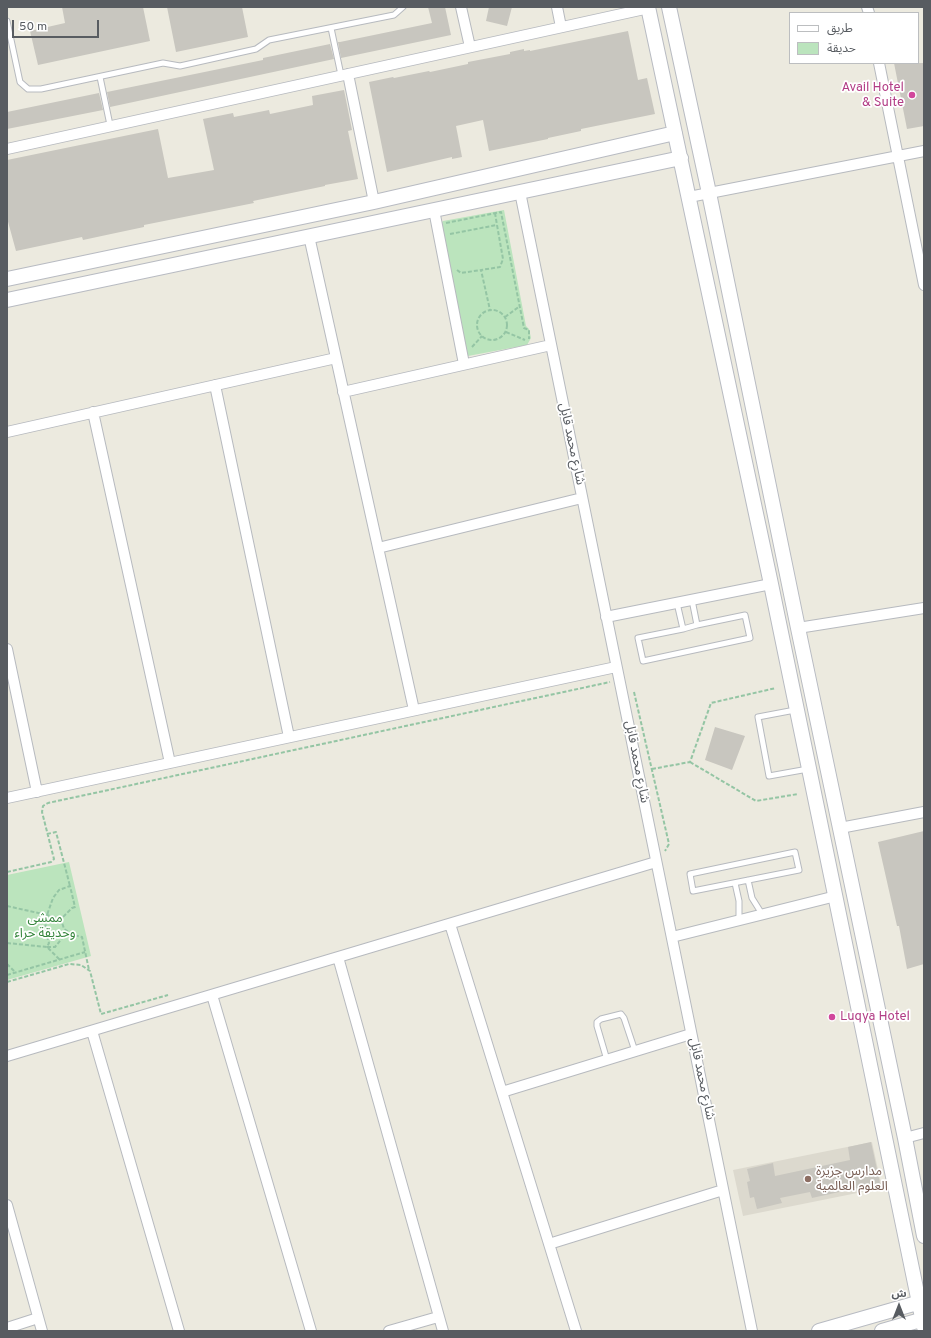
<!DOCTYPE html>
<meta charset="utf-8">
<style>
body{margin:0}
#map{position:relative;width:931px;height:1338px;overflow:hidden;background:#eceadf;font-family:Overpass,"Noto Sans Arabic",sans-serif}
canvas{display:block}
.frame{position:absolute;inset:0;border:8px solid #585c61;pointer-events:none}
.legend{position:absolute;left:789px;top:12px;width:130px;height:52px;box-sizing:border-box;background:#fff;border:1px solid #bcbec0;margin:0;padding:5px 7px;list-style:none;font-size:12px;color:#585c61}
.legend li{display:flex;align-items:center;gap:8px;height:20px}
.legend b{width:20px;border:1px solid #bcbec0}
.north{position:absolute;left:879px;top:1286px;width:40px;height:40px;-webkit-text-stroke:3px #fff;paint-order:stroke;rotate:0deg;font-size:11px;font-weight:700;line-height:16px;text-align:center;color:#585c61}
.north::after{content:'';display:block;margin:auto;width:14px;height:18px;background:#585c61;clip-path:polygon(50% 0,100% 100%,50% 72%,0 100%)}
.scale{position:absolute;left:12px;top:20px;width:87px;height:18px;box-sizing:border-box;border:2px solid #585c61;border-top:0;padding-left:5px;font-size:12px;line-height:14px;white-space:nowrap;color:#585c61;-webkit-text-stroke:3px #fff;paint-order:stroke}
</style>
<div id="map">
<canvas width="931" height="1338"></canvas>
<div class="frame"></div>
<ul class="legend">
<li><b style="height:5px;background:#fff"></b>طريق</li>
<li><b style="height:11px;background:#bbe4bd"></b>حديقة</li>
</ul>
<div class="north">ش</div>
<div class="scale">50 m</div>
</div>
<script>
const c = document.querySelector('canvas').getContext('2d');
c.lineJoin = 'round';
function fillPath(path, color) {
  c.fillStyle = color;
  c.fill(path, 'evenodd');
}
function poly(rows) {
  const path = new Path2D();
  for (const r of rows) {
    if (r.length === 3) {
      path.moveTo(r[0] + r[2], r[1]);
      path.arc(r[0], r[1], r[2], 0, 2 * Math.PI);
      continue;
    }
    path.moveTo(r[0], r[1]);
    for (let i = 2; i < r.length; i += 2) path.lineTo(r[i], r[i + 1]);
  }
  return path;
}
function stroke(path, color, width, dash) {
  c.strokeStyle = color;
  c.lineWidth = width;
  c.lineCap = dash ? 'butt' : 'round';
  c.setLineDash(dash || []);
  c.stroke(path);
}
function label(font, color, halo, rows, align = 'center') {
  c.font = font + ' Overpass,"Noto Sans Arabic",sans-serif';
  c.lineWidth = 3.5;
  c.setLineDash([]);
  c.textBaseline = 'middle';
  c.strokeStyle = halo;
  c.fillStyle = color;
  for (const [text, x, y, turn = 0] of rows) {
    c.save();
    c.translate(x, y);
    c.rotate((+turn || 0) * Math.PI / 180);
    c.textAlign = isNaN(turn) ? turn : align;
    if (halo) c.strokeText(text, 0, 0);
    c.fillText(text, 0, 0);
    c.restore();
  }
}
const education = poly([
 [872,1142,882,1188,743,1216,733,1170]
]);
const green = poly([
 [504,210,526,326,529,329,531,338,527,345,468,356,464,352,439,225,443,221],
 [69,862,91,956,7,980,7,875]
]);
const building = poly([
 [62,7,143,7,150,41,38,65,30,31,65,23],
 [167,7,242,7,248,37,176,52],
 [428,7,445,7,451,35,341,58,338,42,340,42,432,23],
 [489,7,512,7,507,26,486,21],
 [628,31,638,80,647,78,655,114,581,129,581,131,548,138,548,139,489,151,483,120,456,126,462,157,452,159,452,157,387,172,369,82,393,77,394,78,429,71,430,72,468,64,468,62,510,54,510,52,524,49,524,51,530,50,530,51],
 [330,44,334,59,110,107,107,92,263,60,263,58],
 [894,63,924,63,924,126,907,129],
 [344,90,352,130,348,131,358,179,325,185,325,186,253,201,254,203,144,225,144,227,111,234,83,240,82,237,16,251,7,218,7,160,158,129,168,178,214,170,203,119,233,113,234,117,269,110,270,114,313,105,312,96],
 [99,93,103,110,7,129,7,112],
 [715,727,745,736,732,770,705,760],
 [924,831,924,964,907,969,899,926,897,926,878,842],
 [871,1142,880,1183,812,1198,810,1192,780,1198,782,1203,757,1209,754,1197,750,1198,747,1182,750,1181,747,1169,773,1163,775,1176,850,1160,848,1147]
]);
const path = poly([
 [495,213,497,225],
 [446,223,501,212,524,328,529,330,529,339],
 [450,234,497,225,503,259,500,267,481,270,490,310],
 [457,270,461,273,481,270],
 [492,325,15],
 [505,317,520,306],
 [506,332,525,340],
 [472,347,482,336],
 [634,692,669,844,665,851],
 [690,762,756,801,798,794],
 [652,769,690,762,711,703,776,688],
 [47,834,56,832,70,886],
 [7,872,51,862,54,859,42,812,43,806,48,803,610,682],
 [7,906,47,915,53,898,59,890,70,886,75,907,72,908,61,919,64,929,74,935,82,937,89,970],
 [7,943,47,947,49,943,45,930,47,915,61,919],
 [47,947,55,947,68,931],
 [48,948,60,960],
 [7,964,16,973],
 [7,975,85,952],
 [7,982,69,964,81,965,90,971,101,1014,168,995]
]);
const lane = poly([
 [7,21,20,82,28,89,41,89,163,63,180,66,256,49,269,40,394,15,403,7],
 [331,28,341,75],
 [100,77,110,125],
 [677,603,683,629,638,638,643,661,750,638,745,615,697,625,692,600],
 [683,629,697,625],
 [795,710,758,717,769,776,808,769],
 [795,852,799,870,693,891,690,874,795,852],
 [748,880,752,898,762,914],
 [735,883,739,901,739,920],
 [607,1060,597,1026,597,1022,601,1019,621,1014,624,1018,635,1051]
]);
const street = poly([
 [461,7,470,47],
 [557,7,561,27],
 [867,7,869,13],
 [879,63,924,285],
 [348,74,374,202],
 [7,149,649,8],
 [520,192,752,1331],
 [689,197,924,151],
 [434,210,464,364],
 [309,236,414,710],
 [215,385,289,737],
 [343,392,551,345],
 [93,412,170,763],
 [7,432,336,358],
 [378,548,582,498],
 [606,617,771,584],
 [798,628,924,608],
 [7,649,37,792],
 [7,798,616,667],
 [840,828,924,812],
 [450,924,576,1331],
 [672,937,836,896],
 [338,957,443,1331],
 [212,995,311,1331],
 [92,1031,179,1331],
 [7,1056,656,862],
 [502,1092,691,1034],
 [905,1138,924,1133],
 [7,1205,42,1331],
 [549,1244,723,1190],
 [7,1328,38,1318],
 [389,1331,438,1317]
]);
const secondary = poly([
 [648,7,771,584,924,1327],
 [669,7,709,193,798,628,905,1138,924,1236],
 [7,279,374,202,675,133],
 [7,300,681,158],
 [819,1331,924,1301],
 [882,1331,924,1319]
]);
const markers = [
 [912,95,4,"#d1479c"],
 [832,1017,4,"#d1479c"],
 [808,1179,4,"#8d6e63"]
];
const hotelNames = [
 ["Avail Hotel",904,88],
 ["& Suite",904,103],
 ["Luqya Hotel",840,1017,"left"]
];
const streetNames = [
 ["شارع محمد قابل",571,444,78],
 ["شارع محمد قابل",636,762,79],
 ["شارع محمد قابل",701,1079,78]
];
const parkNames = [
 ["ممشى",45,919],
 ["وحديقة حراء",45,934]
];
const educationNames = [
 ["مدارس جزيرة",816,1172],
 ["العلوم العالمية",816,1187]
];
fillPath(education, '#dcd9ce');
fillPath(green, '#bbe4bd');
fillPath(building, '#c8c6bf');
stroke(lane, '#b7babf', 7);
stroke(street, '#b7babf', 12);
stroke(secondary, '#b8bbc2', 16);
stroke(path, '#94c5a4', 2, [4, 2]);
stroke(lane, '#fff', 5);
stroke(street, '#fff', 10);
stroke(secondary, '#fff', 14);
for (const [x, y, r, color] of markers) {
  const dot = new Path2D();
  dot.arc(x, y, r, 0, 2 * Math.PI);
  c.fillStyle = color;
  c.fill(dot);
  stroke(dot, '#fff', 1.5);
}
label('13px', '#b23c85', '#fff', hotelNames, 'right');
label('13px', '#585c61', '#fff', streetNames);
label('13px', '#34843b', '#fff', parkNames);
label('13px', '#785e54', '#fff', educationNames, 'left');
</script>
